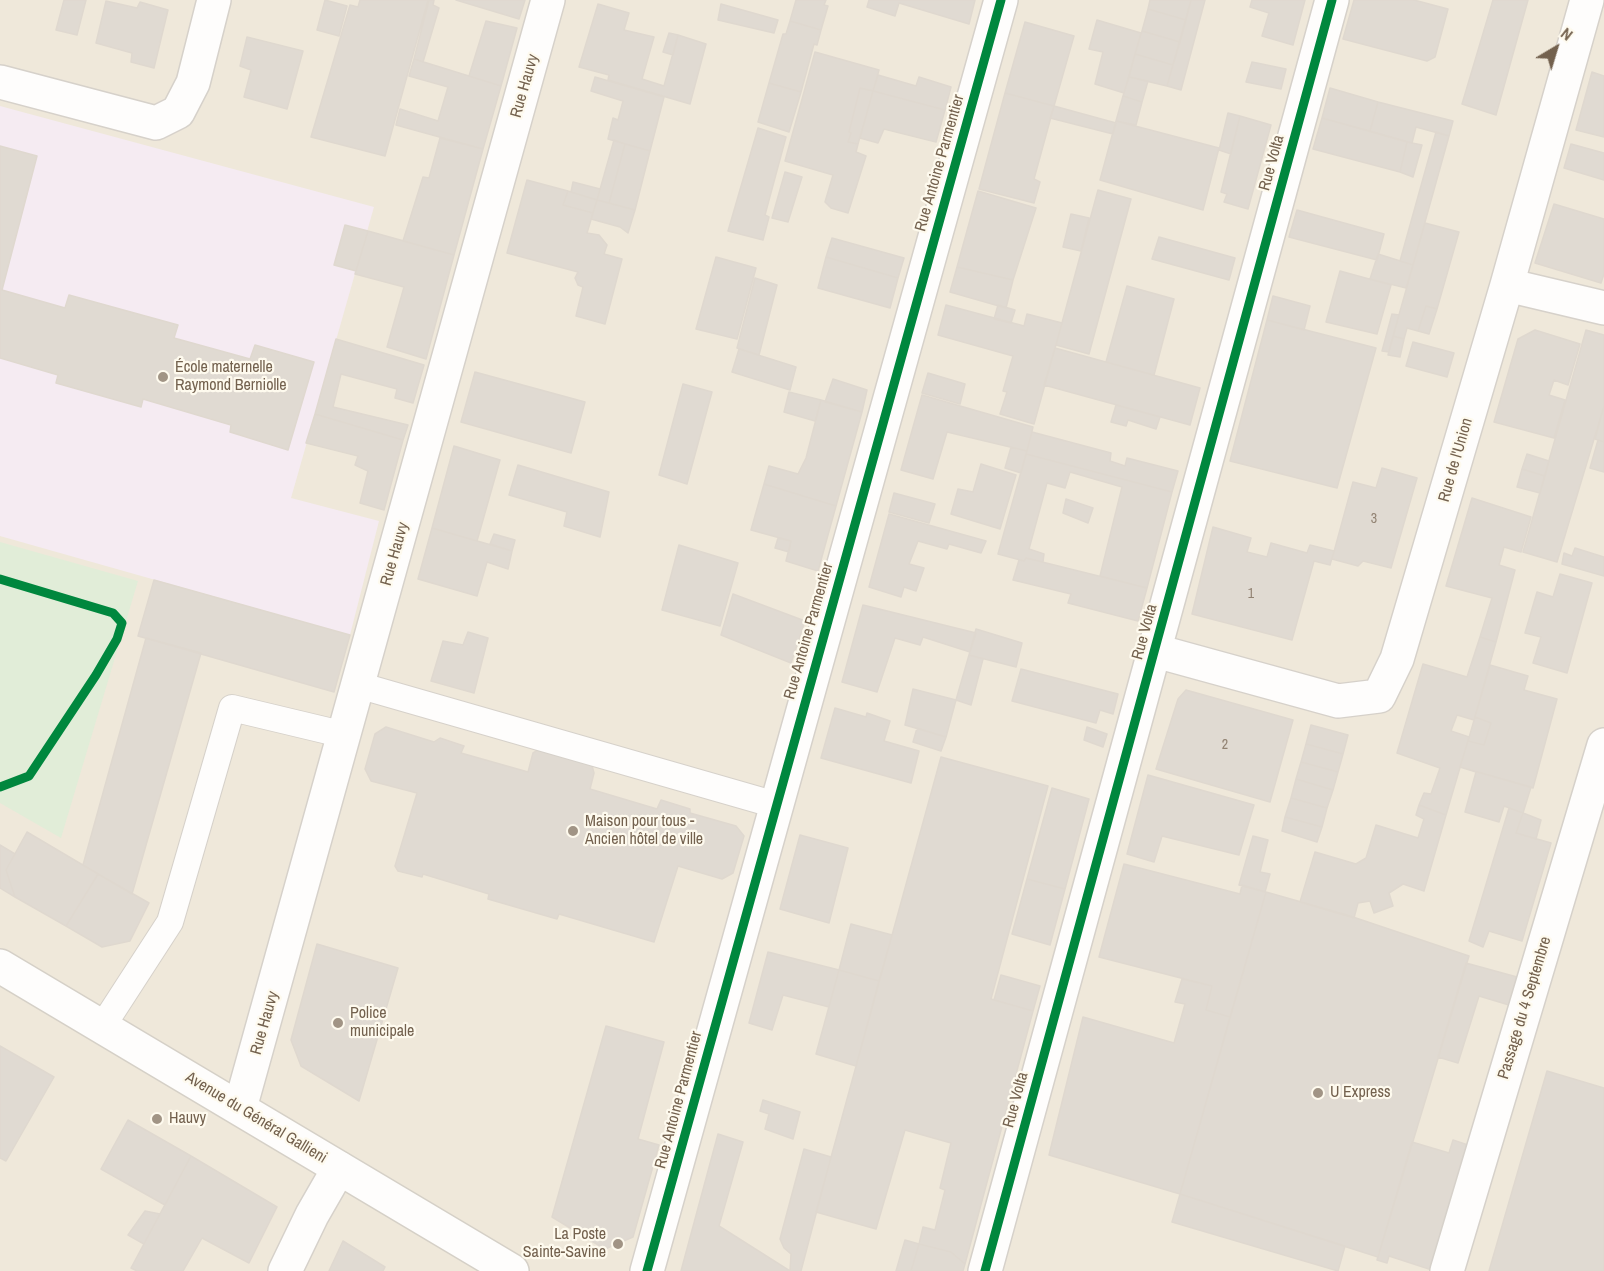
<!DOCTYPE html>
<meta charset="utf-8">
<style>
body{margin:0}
#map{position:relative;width:1604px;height:1271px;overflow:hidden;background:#f7f4ec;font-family:"Archivo Narrow",sans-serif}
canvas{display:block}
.north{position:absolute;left:1526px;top:18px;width:60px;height:60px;-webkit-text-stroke:4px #fefaee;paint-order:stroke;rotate:38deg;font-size:16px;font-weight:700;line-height:24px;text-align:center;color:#73614e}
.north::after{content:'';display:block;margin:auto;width:21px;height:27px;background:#73614e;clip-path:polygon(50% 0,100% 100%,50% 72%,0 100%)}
</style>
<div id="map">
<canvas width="1604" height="1271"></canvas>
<div class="north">N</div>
</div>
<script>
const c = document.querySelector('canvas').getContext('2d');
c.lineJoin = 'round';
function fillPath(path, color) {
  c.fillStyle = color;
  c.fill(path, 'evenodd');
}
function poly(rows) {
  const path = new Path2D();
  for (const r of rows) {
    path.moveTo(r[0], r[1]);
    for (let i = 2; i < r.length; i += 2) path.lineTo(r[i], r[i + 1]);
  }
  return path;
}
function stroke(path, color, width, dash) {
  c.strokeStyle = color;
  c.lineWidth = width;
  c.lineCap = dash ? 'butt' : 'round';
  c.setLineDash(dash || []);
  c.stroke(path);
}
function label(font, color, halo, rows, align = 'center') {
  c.font = font + ' "Archivo Narrow",sans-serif';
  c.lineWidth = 4.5;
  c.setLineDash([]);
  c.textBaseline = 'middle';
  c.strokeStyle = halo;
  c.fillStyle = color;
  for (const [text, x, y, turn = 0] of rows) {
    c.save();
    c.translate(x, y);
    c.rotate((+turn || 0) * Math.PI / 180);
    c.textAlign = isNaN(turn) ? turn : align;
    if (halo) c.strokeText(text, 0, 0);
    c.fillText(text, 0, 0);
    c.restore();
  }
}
const residential = poly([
 [0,0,1604,0,1604,1271,0,1271]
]);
const education = poly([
 [0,106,374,207,291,498,379,521,350,635,0,536]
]);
const green = poly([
 [0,542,138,581,61,838,0,803]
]);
const building = poly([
 [64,0,86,0,77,35,56,30,64,0],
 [325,0,347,6,339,36,317,30,325,0],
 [360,0,428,0,385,156,311,137,350,5,358,7,360,0],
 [429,0,434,0,433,5,439,8,423,62,414,59,429,0],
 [456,0,525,0,519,19,456,0],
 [796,0,826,0,824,5,828,6,821,30,790,21,796,0],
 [869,0,975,0,969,24,899,3,895,16,867,7,869,0],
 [1150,0,1191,0,1186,20,1148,9,1150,0],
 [1191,0,1205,0,1181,90,1167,86,1191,0],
 [1252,0,1305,0,1293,45,1262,36,1269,13,1250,7,1252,0],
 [1354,0,1414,0,1448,9,1435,57,1427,61,1343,39,1354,0],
 [1493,0,1528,0,1496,115,1462,104,1493,0],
 [106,1,137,8,140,2,168,10,154,68,131,62,132,53,96,43,106,1],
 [598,4,629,13,624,30,654,37,642,79,664,86,678,35,706,44,690,104,608,80,609,75,579,67,598,4],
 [721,4,778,20,774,33,718,20,721,4],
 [1148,9,1186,20,1180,42,1142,31,1148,9],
 [1097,20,1141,33,1124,93,1095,84,1103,52,1089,49,1097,20],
 [486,21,517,28,501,86,469,76,486,21],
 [790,21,821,30,817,45,814,44,801,92,769,83,783,34,786,34,790,21],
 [1025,22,1074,36,1054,106,1005,93,1025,22],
 [1142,31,1180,42,1173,65,1135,54,1142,31],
 [669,33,678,35,673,55,663,52,669,33],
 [247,37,303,51,287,109,244,97,251,70,240,66,247,37],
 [815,52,879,70,873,91,860,88,849,132,851,133,848,142,858,144,856,152,866,156,848,213,831,208,825,202,833,175,785,161,815,52],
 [1135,54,1173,65,1167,86,1129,77,1135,54],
 [414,59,501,86,483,149,396,125,400,109,438,121,448,87,409,76,414,59],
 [1252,62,1286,69,1281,89,1246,82,1252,62],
 [1592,72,1604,76,1604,137,1576,130,1592,72],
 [878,75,916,86,919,77,951,87,945,110,873,91,878,75],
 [595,77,664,97,650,151,608,139,613,118,618,120,623,101,591,91,595,77],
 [1129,77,1148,81,1142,102,1123,96,1129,77],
 [769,83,801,92,789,132,758,122,769,83],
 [860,88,873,91,858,144,848,142,851,133,849,132,860,88],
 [1330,88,1378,102,1370,131,1322,118,1330,88],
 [873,91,945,110,936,142,884,129,878,143,860,138,873,91],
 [1005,93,1054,106,1034,179,1040,182,1034,203,979,189,1005,93],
 [1123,96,1142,102,1136,125,1116,121,1123,96],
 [1378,102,1453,121,1449,136,1416,127,1412,143,1370,131,1378,102],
 [1054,106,1116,123,1113,134,1050,118,1054,106],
 [1228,113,1240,116,1231,154,1219,150,1228,113],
 [1240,116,1271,125,1248,209,1224,202,1227,194,1221,192,1240,116],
 [1322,118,1407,142,1400,172,1313,149,1322,118],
 [1116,121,1219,148,1203,210,1100,180,1116,121],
 [758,128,786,137,765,215,769,217,763,240,728,231,758,128],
 [1436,132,1449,136,1413,265,1400,261,1436,132],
 [440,138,483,149,454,255,403,241,423,177,429,178,440,138],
 [614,140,625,144,609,203,597,200,614,140],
 [1407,142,1422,145,1413,177,1400,172,1407,142],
 [625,144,650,151,635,210,609,203,625,144],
 [1571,144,1604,153,1604,180,1564,168,1571,144],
 [0,146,37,156,2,290,65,308,69,295,178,325,174,338,250,359,255,345,314,362,288,450,230,432,231,425,143,399,141,407,56,383,58,375,0,358,0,146],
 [785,172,802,177,788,222,772,218,785,172],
 [527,180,568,191,563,205,593,213,587,233,599,235,607,245,604,254,622,259,605,324,576,316,583,287,578,285,575,278,578,272,507,253,527,180],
 [573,182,600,189,597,200,571,192,573,182],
 [1098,190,1131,199,1089,354,1056,345,1098,190],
 [568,191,597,200,593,213,563,205,568,191],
 [978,191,1036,208,1013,280,957,267,978,191],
 [597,200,635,210,628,233,620,227,591,219,597,200],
 [1554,204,1604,219,1604,274,1601,283,1535,263,1554,204],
 [1297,210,1384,234,1377,260,1289,237,1297,210],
 [1071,214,1089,218,1081,251,1063,247,1071,214],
 [1425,223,1459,232,1437,309,1426,306,1418,331,1407,328,1404,339,1393,336,1425,223],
 [345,225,368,231,356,271,334,265,345,225],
 [368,231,454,255,426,359,387,347,404,287,355,274,368,231],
 [1159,237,1235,258,1229,280,1152,259,1159,237],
 [832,238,904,258,898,278,826,257,832,238],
 [1378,254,1413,265,1406,288,1370,279,1378,254],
 [716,257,756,268,737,339,696,329,716,257],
 [826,257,898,278,890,308,818,288,826,257],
 [957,267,1013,280,1006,308,950,292,957,267],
 [1340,271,1391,285,1377,334,1326,322,1340,271],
 [755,278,777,285,759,355,737,348,755,278],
 [1127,286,1174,299,1154,375,1106,362,1127,286],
 [1273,296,1310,306,1304,330,1267,320,1273,296],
 [946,305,1024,326,1027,314,1062,323,1034,424,1000,414,1007,392,1003,391,1013,356,938,335,946,305],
 [998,305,1015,310,1011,323,994,319,998,305],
 [1426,306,1437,309,1429,334,1418,331,1426,306],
 [1392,314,1399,315,1389,352,1382,351,1392,314],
 [1267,320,1376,348,1337,488,1230,461,1267,320],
 [1535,330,1580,344,1568,385,1554,380,1549,395,1565,400,1554,438,1494,422,1518,339,1535,330],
 [1586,330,1604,335,1604,406,1557,562,1523,552,1586,330],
 [1393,336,1404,339,1400,357,1388,355,1393,336],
 [336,339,424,365,413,403,395,398,397,389,341,374,333,407,408,425,403,440,315,414,336,339],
 [1413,342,1454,353,1447,377,1406,366,1413,342],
 [1055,348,1200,388,1190,425,1044,385,1055,348],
 [739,349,796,367,790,390,732,372,739,349],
 [475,372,585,402,571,453,461,422,475,372],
 [928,373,965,384,960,404,922,393,928,373],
 [833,379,867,390,862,412,825,402,833,379],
 [683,384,712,392,687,484,659,475,683,384],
 [789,392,821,400,815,421,784,412,789,392],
 [922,395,1033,427,1027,451,947,432,933,479,901,470,922,395],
 [821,400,862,412,836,506,764,484,769,466,798,474,806,458,821,400],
 [1116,405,1160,417,1156,429,1128,420,1126,426,1111,422,1116,405],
 [1604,406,1604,442,1595,439,1604,406],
 [315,414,403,440,384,510,360,503,368,471,355,465,358,456,306,443,315,414],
 [1032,432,1111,453,1110,461,1125,466,1127,458,1178,471,1172,492,1026,454,1032,432],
 [1598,440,1604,442,1604,472,1590,468,1598,440],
 [454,446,500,460,477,541,432,528,454,446],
 [1011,447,1027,451,1021,473,1005,468,1011,447],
 [1026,454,1172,492,1147,588,1100,576,1122,487,1070,472,1065,488,1047,483,1029,549,1044,554,1043,562,1026,558,1024,561,998,554,1026,454],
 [1527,454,1549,461,1545,476,1522,469,1527,454],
 [981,464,1016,475,1000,529,951,514,958,489,973,492,981,464],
 [518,465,609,492,600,537,564,526,567,512,509,495,518,465],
 [1382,468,1417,478,1391,568,1363,561,1358,566,1332,559,1353,482,1376,488,1382,468],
 [1522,469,1545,476,1540,493,1517,487,1522,469],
 [764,484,836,506,818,571,786,561,791,541,751,530,764,484],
 [894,493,935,504,929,523,889,512,894,493],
 [1472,498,1531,517,1521,552,1504,547,1499,565,1515,570,1496,642,1480,637,1492,598,1446,586,1472,498],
 [1066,499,1093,508,1088,523,1063,513,1066,499],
 [889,514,986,541,981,553,949,544,947,549,918,541,909,564,924,568,916,591,904,587,901,597,869,587,889,514],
 [1213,527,1251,538,1247,552,1267,557,1271,543,1307,553,1310,545,1334,551,1330,565,1314,561,1292,640,1192,614,1213,527],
 [432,528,512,551,508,569,487,562,477,596,418,579,432,528],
 [494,534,515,540,512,551,490,544,494,534],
 [778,538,791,541,789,552,775,548,778,538],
 [679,545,738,563,720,626,662,610,679,545],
 [1575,548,1604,557,1604,576,1562,564,1564,553,1572,556,1575,548],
 [1026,558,1147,588,1138,621,1068,603,1071,594,1013,580,1019,560,1024,561,1026,558],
 [1560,574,1592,583,1567,673,1533,663,1541,637,1525,633,1537,592,1553,597,1560,574],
 [154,580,350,635,334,692,138,636,154,580],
 [733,594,805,621,791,663,721,635,733,594],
 [863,605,976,633,970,652,923,637,920,645,895,638,877,692,842,682,863,605],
 [976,629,1022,643,1016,667,969,655,976,629],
 [468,632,488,638,474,693,431,681,443,641,463,645,468,632],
 [1480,637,1496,642,1474,720,1457,715,1451,731,1469,737,1446,815,1419,805,1424,793,1431,794,1440,768,1397,753,1423,664,1467,677,1480,637],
 [146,638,201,653,132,894,83,865,146,638],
 [969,655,983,659,971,705,956,700,969,655],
 [1490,665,1528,676,1524,690,1557,699,1533,788,1460,767,1468,741,1484,745,1491,723,1475,717,1490,665],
 [1021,669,1118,694,1113,714,1100,710,1096,723,1012,701,1021,669],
 [913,689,956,700,946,737,905,725,913,689],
 [1186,690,1293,720,1270,802,1156,769,1178,699,1186,690],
 [835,708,866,717,867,713,890,721,884,741,919,751,911,783,821,758,835,708],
 [1475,717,1491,723,1484,745,1468,741,1475,717],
 [1311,725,1348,735,1343,754,1306,744,1311,725],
 [386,727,434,742,440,738,464,746,461,753,528,772,533,753,541,748,591,762,594,773,590,789,657,809,661,800,690,809,690,813,736,826,744,836,733,873,722,879,678,866,654,942,559,914,557,919,488,899,489,894,423,874,422,877,398,871,395,866,417,793,371,781,365,769,375,734,386,727],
 [1087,727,1107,734,1103,747,1084,740,1087,727],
 [917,728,946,737,941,751,913,742,917,728],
 [1306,744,1343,754,1338,772,1301,762,1306,744],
 [941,757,1048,786,991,999,1033,1011,965,1264,951,1252,919,1244,923,1227,935,1230,945,1190,940,1188,951,1143,905,1130,876,1229,816,1212,941,757],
 [1301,762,1338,772,1333,790,1296,779,1301,762],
 [1460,767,1531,787,1523,813,1504,806,1499,822,1465,812,1476,772,1460,767],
 [1148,775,1254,805,1239,855,1162,836,1154,862,1127,854,1148,775],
 [1296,779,1333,790,1327,808,1291,798,1296,779],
 [1052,788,1089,799,1065,889,1027,879,1052,788],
 [1291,798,1327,808,1322,827,1285,817,1291,798],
 [1419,805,1446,815,1424,891,1403,884,1389,893,1393,906,1374,913,1370,901,1358,903,1354,918,1300,902,1315,852,1356,864,1366,858,1376,825,1418,838,1424,819,1416,815,1419,805],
 [1509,808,1523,813,1516,833,1551,843,1522,941,1489,931,1483,947,1469,941,1509,808],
 [1523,813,1541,820,1536,839,1516,833,1523,813],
 [1285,817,1322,827,1317,842,1282,831,1285,817],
 [27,832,98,874,66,926,15,897,6,870,27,832],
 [800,835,848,848,829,923,780,909,800,835],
 [1253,836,1268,840,1260,872,1270,874,1265,892,1239,885,1253,836],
 [0,845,15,854,6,870,15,897,0,888,0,845],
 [1124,864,1240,894,1242,885,1266,892,1230,1017,1206,1010,1212,986,1099,957,1124,864],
 [98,874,149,903,130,941,102,947,66,926,98,874],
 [1027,879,1065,889,1050,945,1012,934,1027,879],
 [1266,892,1347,915,1469,956,1378,1257,1180,1194,1266,892],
 [851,924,892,935,879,981,839,970,851,924],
 [317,944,398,968,359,1101,301,1066,291,1040,317,944],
 [768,952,839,970,829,1007,783,995,772,1030,749,1023,768,952],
 [1466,963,1517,977,1509,1005,1479,996,1458,1063,1438,1057,1466,963],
 [839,970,879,981,856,1066,816,1054,839,970],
 [1001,975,1040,986,1033,1011,994,1000,1001,975],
 [1182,979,1212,986,1206,1010,1230,1017,1180,1194,1049,1155,1083,1017,1174,1043,1185,1004,1175,1002,1182,979],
 [606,1026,664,1042,638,1139,659,1145,633,1237,605,1249,552,1217,606,1026],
 [0,1046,54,1077,6,1161,0,1158,0,1046],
 [1547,1071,1604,1088,1604,1271,1489,1271,1547,1071],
 [763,1100,800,1112,793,1139,765,1129,769,1114,760,1111,763,1100],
 [128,1120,191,1156,165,1205,101,1169,128,1120],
 [718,1134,743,1142,719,1226,790,1271,791,1254,784,1248,780,1239,804,1149,831,1157,801,1271,681,1271,718,1134],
 [1453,1140,1468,1145,1432,1270,1389,1256,1387,1263,1377,1260,1412,1142,1449,1153,1453,1140],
 [191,1156,277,1207,249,1263,202,1238,183,1271,137,1271,131,1268,191,1156],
 [1180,1194,1345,1246,1338,1271,1172,1222,1180,1194],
 [145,1211,160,1214,144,1244,128,1235,145,1211],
 [905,1240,919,1244,911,1271,896,1271,905,1240],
 [343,1241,385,1267,383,1271,329,1271,343,1241],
 [919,1244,951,1252,965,1264,963,1271,911,1271,919,1244]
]);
const service = poly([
 [358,685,776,805],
 [102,1027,170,922,232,708,345,735]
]);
const minor = poly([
 [0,82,156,123,178,112,193,83,214,0],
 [1507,285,1604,308],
 [1156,651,1338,701,1379,696,1397,659,1507,285,1587,0],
 [240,1108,548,0],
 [285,1271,312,1215,339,1168],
 [647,1271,1001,0],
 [985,1271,1332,0],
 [1447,1271,1604,745]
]);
const secondary = poly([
 [0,966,512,1271]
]);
const cycleway = poly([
 [0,579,113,613,122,623,117,639,96,675,29,776,0,787],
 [647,1271,1001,0],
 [985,1271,1332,0]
]);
const markers = [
 [163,377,6,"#a19485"],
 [573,831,6,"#a19485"],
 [338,1023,6,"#a19485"],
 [1318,1093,6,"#a19485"],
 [157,1119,6,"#a19485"],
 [618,1244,6,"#a19485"]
];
const numberNames = [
 ["3",1374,519],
 ["1",1251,594],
 ["2",1225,745]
];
const streetNames = [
 ["Rue Hauvy",525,86,-74],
 ["Rue Antoine Parmentier",940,163,-74],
 ["Rue Volta",1272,163,-75],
 ["Rue de l'Union",1456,460,-74],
 ["Rue Hauvy",395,554,-74],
 ["Rue Antoine Parmentier",809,631,-74],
 ["Rue Volta",1145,632,-75],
 ["Passage du 4 Septembre",1525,1008,-73],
 ["Rue Hauvy",265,1023,-74],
 ["Rue Antoine Parmentier",679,1100,-75],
 ["Rue Volta",1016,1100,-75],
 ["Avenue du Général Gallieni",256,1118,31]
];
const poiNames = [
 ["École maternelle",175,368],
 ["Raymond Berniolle",175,386],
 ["Maison pour tous -",585,822],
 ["Ancien hôtel de ville",585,840],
 ["Police",350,1014],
 ["municipale",350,1032],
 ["U Express",1330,1093],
 ["Hauvy",169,1119],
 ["La Poste",606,1235,"right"],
 ["Sainte-Savine",606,1253,"right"]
];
fillPath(residential, '#efe8da');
fillPath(education, '#f5ebf2');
fillPath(green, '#e1edd8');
fillPath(building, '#e0dad2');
stroke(building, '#dfd8cf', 1.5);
stroke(service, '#d6d1ca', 28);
stroke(minor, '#d6d1ca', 36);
stroke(secondary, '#d5d0c7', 36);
stroke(service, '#fefdfc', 26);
stroke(minor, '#fefdfc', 33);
stroke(secondary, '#fefdfc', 33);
stroke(cycleway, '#00873e', 9);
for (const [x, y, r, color] of markers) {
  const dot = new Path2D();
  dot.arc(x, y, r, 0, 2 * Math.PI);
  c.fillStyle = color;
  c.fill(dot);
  stroke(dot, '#fefaee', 2);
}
label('14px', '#918272', null, numberNames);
label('16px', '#73614e', '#fefaee', streetNames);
label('16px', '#73614e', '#fefaee', poiNames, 'left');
</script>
